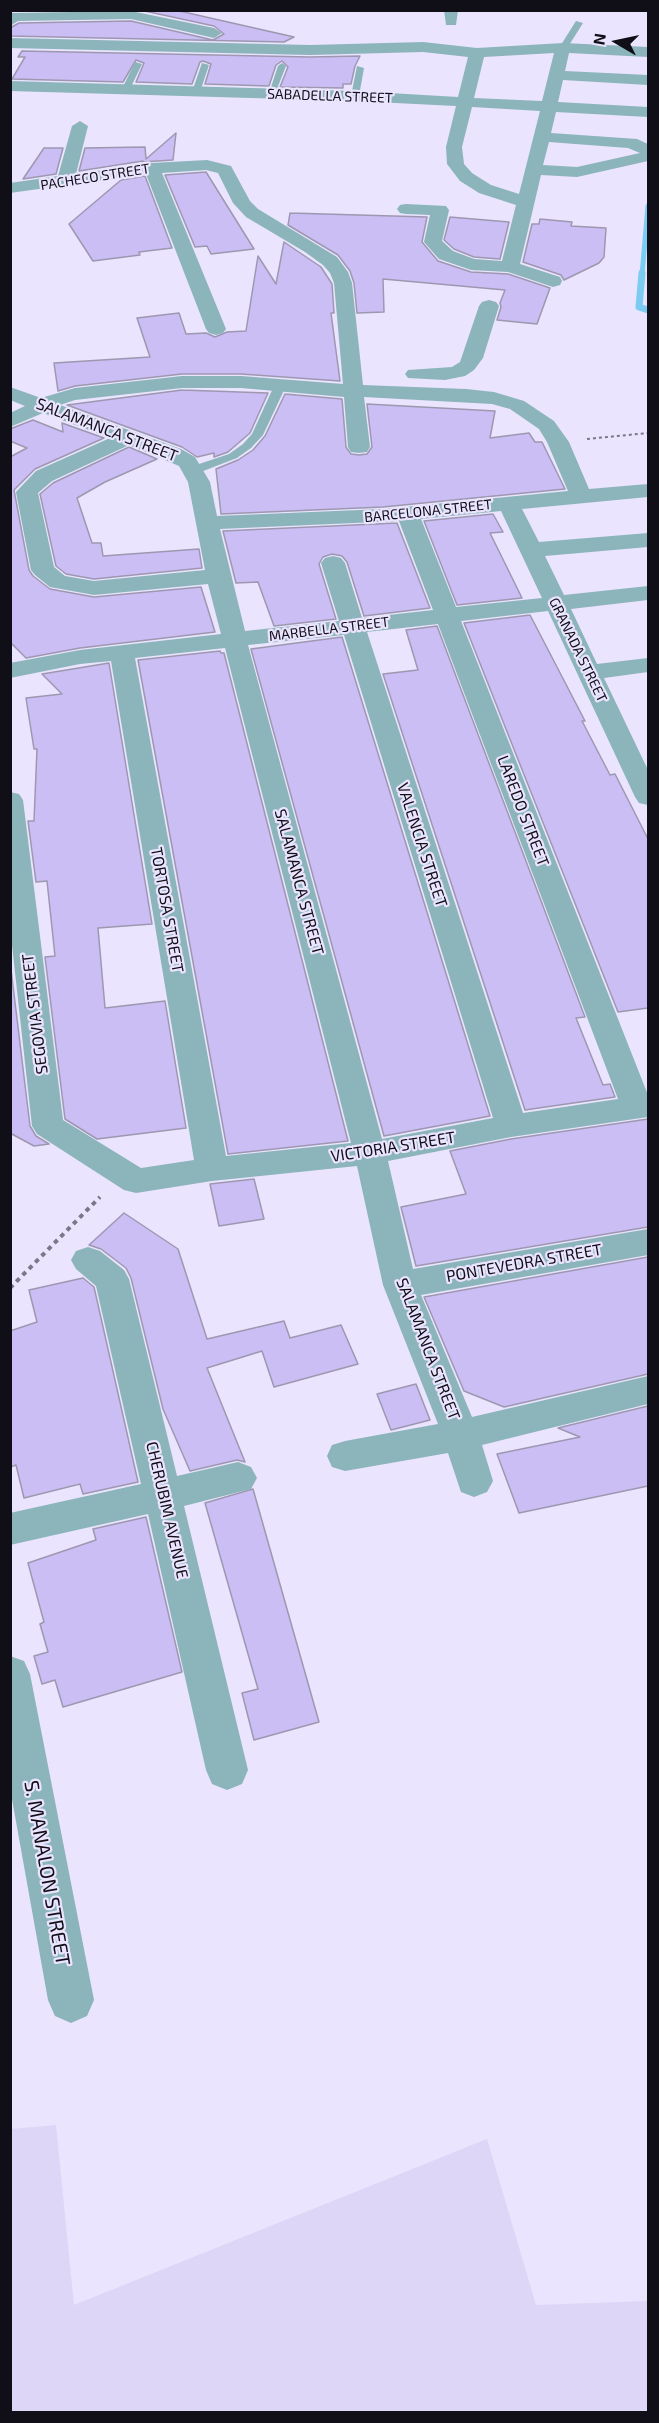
<!DOCTYPE html>
<style>
body{margin:0}
#map{position:relative;width:659px;height:2423px;overflow:hidden;background:#eae4fe;font-family:"Exo 2",sans-serif}
canvas{display:block}
.frame{position:absolute;inset:0;border:12px solid #100e16;pointer-events:none}
.north{position:absolute;left:587px;top:12px;width:60px;height:60px;-webkit-text-stroke:4px #eae4fe;paint-order:stroke;rotate:279deg;font-size:16px;font-weight:700;line-height:24px;text-align:center;color:#100e16}
.north::after{content:'';display:block;margin:auto;width:21px;height:27px;background:#100e16;clip-path:polygon(50% 0,100% 100%,50% 72%,0 100%)}
</style>
<div id="map">
<canvas width="659" height="2423"></canvas>
<div class="frame"></div>
<div class="north">N</div>
</div>
<script>
const c = document.querySelector('canvas').getContext('2d');
c.lineJoin = 'round';
function fillPath(path, color) {
  c.fillStyle = color;
  c.fill(path, 'evenodd');
}
function poly(rows) {
  const path = new Path2D();
  for (const r of rows) {
    path.moveTo(r[0], r[1]);
    for (let i = 2; i < r.length; i += 2) path.lineTo(r[i], r[i + 1]);
  }
  return path;
}
function stroke(path, color, width, dash) {
  c.strokeStyle = color;
  c.lineWidth = width;
  c.lineCap = dash ? 'butt' : 'round';
  c.setLineDash(dash || []);
  c.stroke(path);
}
function label(font, color, halo, rows, align = 'center') {
  c.font = font + ' "Exo 2",sans-serif';
  c.lineWidth = 4.5;
  c.setLineDash([]);
  c.textBaseline = 'middle';
  c.strokeStyle = halo;
  c.fillStyle = color;
  for (const [text, x, y, turn = 0] of rows) {
    c.save();
    c.translate(x, y);
    c.rotate((+turn || 0) * Math.PI / 180);
    c.textAlign = isNaN(turn) ? turn : align;
    if (halo) c.strokeText(text, 0, 0);
    c.fillText(text, 0, 0);
    c.restore();
  }
}
const built = poly([
 [56,2125,74,2305,487,2139,536,2305,648,2301,648,2412,11,2412,11,2129]
]);
const streamFar1 = poly([
 [642,275,648,206]
]);
const stream = poly([
 [642,273,639,307,648,310]
]);
const building = poly([
 [140,10,175,10,294,37,284,42,10,36,10,28,19,23,131,21,213,40,224,34,214,26,140,10],
 [22,51,310,57,360,56,355,66,351,84,343,84,343,88,280,87,288,67,282,61,276,65,269,86,205,84,211,64,203,61,200,62,192,84,136,82,144,63,136,60,123,82,12,79,25,57,18,57,22,51],
 [176,133,173,160,142,162,143,161,79,171,85,148,145,147,146,159,176,133],
 [44,148,63,148,56,174,23,179,44,148],
 [206,172,254,249,211,254,207,246,195,247,165,175,206,172],
 [145,176,172,248,139,252,140,255,93,261,69,224,121,180,145,176],
 [290,213,427,217,422,242,438,261,471,272,508,274,550,288,537,324,497,320,501,307,500,303,505,290,383,279,384,312,357,313,354,283,350,271,338,255,288,225,290,213],
 [450,217,509,222,500,259,474,257,454,249,444,240,450,217],
 [540,219,572,222,571,226,606,228,604,257,599,263,564,280,561,275,523,262,532,224,539,224,540,219],
 [284,242,321,267,332,284,334,313,331,313,340,381,241,374,182,374,75,386,58,391,54,363,150,357,137,318,179,313,186,334,206,333,215,337,227,332,246,331,258,256,276,284,284,242],
 [182,390,268,393,250,433,228,452,214,457,214,453,197,457,182,447,67,405,182,390],
 [285,394,342,399,346,447,351,454,359,455,367,454,372,447,367,404,495,411,490,438,529,433,535,442,542,442,565,489,383,507,221,514,216,469,238,460,253,450,265,436,285,394],
 [33,420,63,432,62,423,104,438,35,469,14,490,29,570,33,576,50,589,94,597,201,587,215,632,80,648,26,658,10,642,10,457,27,448,10,441,10,429,33,420],
 [129,447,157,459,105,482,77,498,92,543,101,543,103,556,199,549,202,568,94,579,66,574,56,566,40,494,53,483,129,447],
 [493,514,503,532,490,533,522,598,457,605,424,521,493,514],
 [397,523,430,608,364,616,347,562,342,556,332,554,323,557,319,564,336,619,274,626,258,582,236,583,223,531,397,523],
 [530,615,585,721,582,721,610,775,615,774,648,839,648,1008,618,1012,464,623,530,615],
 [437,626,585,1017,576,1018,603,1085,610,1084,615,1097,525,1110,383,674,418,670,406,630,437,626],
 [342,637,490,1116,384,1136,251,649,342,637],
 [220,651,221,653,224,653,348,1141,228,1154,138,660,220,651],
 [109,663,152,924,98,928,105,1008,165,1001,186,1128,97,1139,65,1119,45,957,55,956,47,881,36,882,28,821,34,821,37,749,34,749,26,698,62,694,42,674,109,663],
 [10,961,30,1126,36,1136,49,1144,34,1146,10,1133,10,961],
 [648,1119,648,1227,416,1266,401,1207,466,1194,450,1151,511,1139,648,1119],
 [254,1179,264,1219,219,1226,210,1184,254,1179],
 [124,1213,178,1249,207,1339,284,1321,290,1338,341,1325,358,1364,274,1387,262,1351,207,1368,245,1462,237,1460,190,1471,163,1409,131,1278,126,1268,101,1249,89,1245,124,1213],
 [648,1257,648,1374,504,1407,464,1391,424,1297,648,1257],
 [83,1278,94,1287,138,1482,83,1494,80,1484,24,1498,16,1465,10,1467,10,1331,37,1322,29,1290,83,1278],
 [416,1384,430,1420,391,1430,377,1394,416,1384],
 [648,1406,648,1486,519,1513,497,1454,580,1437,558,1428,648,1406],
 [253,1489,319,1722,254,1740,242,1693,258,1689,205,1503,253,1489],
 [146,1517,182,1672,63,1707,55,1680,42,1684,34,1656,48,1652,40,1624,44,1622,28,1563,96,1540,93,1529,146,1517]
]);
const pathFar1 = poly([
 [587,439,648,433]
]);
const path = poly([
 [10,1288,100,1197]
]);
const service = poly([
 [576,21,583,23,566,50,560,50,559,48,576,21],
 [135,62,142,64,129,91,123,91,122,89,135,62],
 [202,63,209,65,200,92,196,95,192,92,202,63],
 [282,63,286,66,275,94,268,96,278,66,282,63],
 [357,66,364,68,359,96,355,99,351,96,357,66],
 [280,383,286,386,263,435,251,448,237,458,198,473,190,473,190,467,229,454,243,444,252,434,274,386,280,383]
]);
const minor = poly([
 [444,10,458,10,456,25,446,25,444,10],
 [131,11,214,28,222,33,214,38,131,19,18,21,10,26,10,13,14,13,131,11],
 [10,38,310,45,423,42,477,48,563,43,648,47,648,57,569,53,565,71,648,75,648,85,563,80,558,102,648,107,648,117,556,112,551,133,637,139,648,144,648,161,577,177,541,175,520,264,560,277,562,281,560,285,553,287,508,272,471,270,439,259,424,242,430,215,406,214,400,213,397,209,400,205,406,204,446,206,449,210,442,241,453,251,474,259,502,261,516,205,479,193,460,181,447,164,446,147,456,106,355,101,10,91,10,81,355,91,458,97,468,57,423,52,310,55,10,48,10,38],
 [554,53,542,101,474,98,484,57,554,53],
 [472,107,540,111,519,194,491,185,472,173,464,164,462,147,472,107],
 [549,142,628,148,640,153,577,167,543,165,549,142],
 [80,121,88,126,76,174,152,163,207,160,231,166,250,201,258,209,337,257,348,272,352,283,363,385,466,389,494,392,524,401,554,421,569,442,589,489,648,484,648,497,522,509,539,542,648,533,648,547,545,556,564,595,648,586,648,600,571,609,597,664,648,658,648,672,604,678,648,770,648,805,639,803,635,797,548,611,461,621,648,1095,648,1117,511,1137,388,1161,413,1269,648,1229,648,1255,421,1295,472,1417,648,1376,648,1404,482,1445,493,1481,487,1492,474,1497,461,1492,448,1453,345,1471,332,1467,327,1456,332,1445,345,1441,438,1424,383,1285,357,1166,212,1181,136,1193,124,1190,37,1134,32,1126,10,927,10,792,19,794,23,800,63,1120,141,1168,194,1160,111,661,80,664,10,678,10,663,80,650,221,634,208,584,94,595,50,587,35,575,31,570,16,492,36,471,110,438,43,413,10,427,10,413,25,406,10,400,10,387,41,398,75,388,182,376,241,376,343,384,334,283,330,273,323,265,305,252,246,217,233,203,218,173,206,170,162,173,226,329,223,333,216,335,209,333,206,329,146,174,10,193,10,183,58,176,72,126,80,121],
 [182,388,241,388,344,397,348,447,351,452,359,453,367,452,370,447,364,397,492,404,510,409,539,429,547,442,568,491,383,509,217,516,210,482,195,457,181,449,60,405,75,400,182,388],
 [129,445,179,466,188,482,205,570,94,581,65,576,54,567,38,493,52,481,129,445],
 [501,511,542,598,456,607,421,519,501,511],
 [399,521,433,610,362,618,345,563,341,558,333,556,325,558,321,563,339,621,245,631,220,529,399,521],
 [438,624,618,1099,523,1113,367,632,438,624],
 [344,635,493,1118,382,1139,248,645,344,635],
 [225,648,351,1143,226,1156,135,658,225,648],
 [489,300,496,302,499,306,483,358,474,370,465,376,445,380,408,378,405,374,408,370,452,367,460,362,479,306,482,302,489,300],
 [88,1247,100,1251,124,1270,129,1279,177,1476,238,1462,251,1467,257,1478,251,1489,184,1506,248,1770,242,1784,227,1790,212,1784,206,1770,148,1514,10,1545,10,1513,141,1484,96,1286,76,1269,71,1260,76,1251,88,1247],
 [10,1656,24,1661,30,1674,94,2000,87,2016,71,2023,55,2016,48,2000,10,1788,10,1656]
]);
const farStreetnames = [
 ["SABADELLA STREET",330,96,2],
 ["PACHECO STREET",95,177,-9],
 ["BARCELONA STREET",428,511,-6],
 ["MARBELLA STREET",329,629,-7],
 ["GRANADA STREET",578,650,64]
];
const streetNames = [
 ["SALAMANCA STREET",107,430,21],
 ["LAREDO STREET",523,811,69],
 ["VALENCIA STREET",422,845,72],
 ["SALAMANCA STREET",299,882,75],
 ["TORTOSA STREET",167,910,80],
 ["SEGOVIA STREET",35,1014,-97],
 ["VICTORIA STREET",393,1147,-9],
 ["PONTEVEDRA STREET",524,1263,-10],
 ["SALAMANCA STREET",428,1349,69],
 ["CHERUBIM AVENUE",167,1510,77]
];
const nearStreetnames = [
 ["S. MANALON STREET",47,1873,80]
];
fillPath(built, '#ddd6f6');
stroke(streamFar1, '#7bccf3', 5);
stroke(stream, '#7bccf3', 7);
fillPath(building, '#cbbef5');
stroke(building, '#9d98b0', 1.5);
stroke(pathFar1, '#7b7788', 2, [3, 3]);
stroke(path, '#7b7788', 4, [4.5, 4.5]);
fillPath(service, '#8cb4bb');
fillPath(minor, '#8cb4bb');
label('14px', '#100e16', '#eae4fe', farStreetnames);
label('16px', '#100e16', '#eae4fe', streetNames);
label('20px', '#100e16', '#eae4fe', nearStreetnames);
</script>
